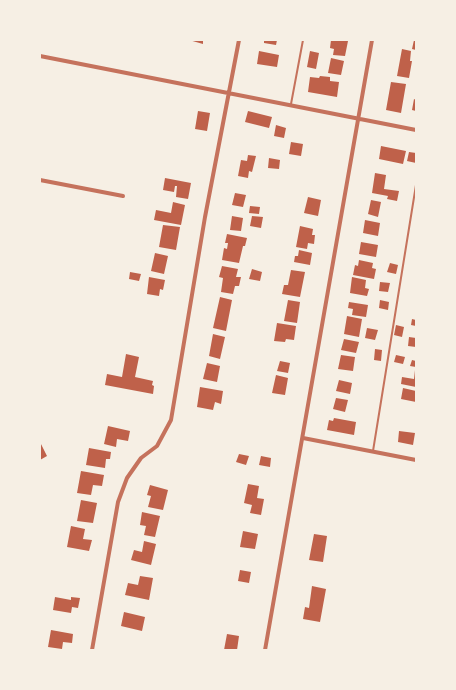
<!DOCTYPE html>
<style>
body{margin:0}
#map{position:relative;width:456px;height:690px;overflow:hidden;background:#f6efe4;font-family:"Work Sans",sans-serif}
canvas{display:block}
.frame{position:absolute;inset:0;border:41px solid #f6efe4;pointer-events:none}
</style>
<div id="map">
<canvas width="456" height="690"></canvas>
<div class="frame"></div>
</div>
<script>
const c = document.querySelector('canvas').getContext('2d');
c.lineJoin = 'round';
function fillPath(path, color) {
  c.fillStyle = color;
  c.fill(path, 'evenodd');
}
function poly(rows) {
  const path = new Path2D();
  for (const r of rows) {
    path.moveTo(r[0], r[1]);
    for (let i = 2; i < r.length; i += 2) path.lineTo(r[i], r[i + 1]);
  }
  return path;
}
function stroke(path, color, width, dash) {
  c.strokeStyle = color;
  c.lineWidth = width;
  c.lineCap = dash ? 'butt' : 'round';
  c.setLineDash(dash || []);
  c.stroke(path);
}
const building = poly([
 [189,40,203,40,203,44],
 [264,40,277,40,276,45,264,43],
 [331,40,348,41,345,56,333,55,334,49,330,48],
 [414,40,416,41,416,50,412,49],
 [402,49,411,51,410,61,412,61,409,78,397,76],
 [259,51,279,55,277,67,257,64],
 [310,51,319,53,316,69,307,67],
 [331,58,344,61,341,75,328,73],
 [320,76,330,77,330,81,339,82,337,97,308,92,310,77,319,78],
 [391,82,406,84,401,113,386,110],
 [414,99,416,100,416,111,412,110],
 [198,111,210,113,207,131,195,129],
 [248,111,272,117,269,128,245,122],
 [276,125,286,128,284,138,274,136],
 [291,142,303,144,301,156,289,154],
 [381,146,406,151,403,164,379,159],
 [409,152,416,153,416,163,407,161],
 [248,155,256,156,252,172,249,171,248,178,238,176,241,160,247,161],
 [269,158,280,160,279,169,268,168],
 [375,173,386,175,384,189,399,191,397,201,387,199,388,196,372,193],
 [165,178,191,183,188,199,176,197,177,186,175,186,174,192,163,190],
 [235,193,246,195,243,207,232,205],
 [308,197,321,200,318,216,304,213],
 [371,200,381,202,378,217,368,214],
 [173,202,185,205,181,225,154,220,156,210,171,213],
 [250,206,260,207,259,214,249,213],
 [232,216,243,218,241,231,230,230],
 [252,216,263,217,261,228,250,226],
 [365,220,380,223,378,236,363,233],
 [163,225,180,227,176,250,159,247],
 [300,226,313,229,312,235,315,235,314,244,308,243,307,249,296,247],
 [227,234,247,238,245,246,243,246,239,263,222,260,224,248,227,249,228,243,225,243],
 [361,242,378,245,376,257,359,254],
 [299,250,312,253,310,265,294,262,295,256,298,256],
 [155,253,168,256,164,274,151,271],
 [359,260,373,263,372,268,376,269,374,279,353,275,355,265,358,266],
 [390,263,398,265,396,274,387,272],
 [222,266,238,269,236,277,241,277,239,286,235,286,233,294,221,292,223,278,219,277],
 [252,269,262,272,260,281,249,279],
 [291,270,305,272,300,297,282,294,284,285,288,285],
 [130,272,141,274,139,281,129,279],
 [149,277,165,280,163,290,160,289,159,296,147,294],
 [352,277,366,280,365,288,369,289,367,296,350,293],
 [380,282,390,283,388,292,379,291],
 [220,297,232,300,226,331,213,328],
 [288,300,300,302,297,323,284,321],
 [380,300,389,302,388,310,379,308],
 [349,302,368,305,366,317,352,315,353,309,348,308],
 [347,316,362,319,359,337,344,334],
 [412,319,416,320,416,326,411,325],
 [277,323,296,326,294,340,286,339,285,342,274,341],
 [396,325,404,327,402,337,394,335],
 [367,328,378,330,375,340,365,338],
 [213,334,225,337,220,359,209,356],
 [409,337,416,338,416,347,408,346],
 [344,339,359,342,356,353,341,350],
 [375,349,382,350,381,361,374,360],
 [126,354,139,357,135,377,153,381,152,385,154,386,153,394,105,385,107,374,122,377],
 [341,355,355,357,353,371,338,369],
 [396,355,405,357,403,364,394,362],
 [412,360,416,361,416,367,410,366],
 [280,361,290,363,288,373,277,371],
 [207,363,220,366,217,382,203,379],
 [415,370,416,387,401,384,402,377,414,379],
 [276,375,288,378,285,395,272,393],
 [339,380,352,383,350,394,336,391],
 [200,387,223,391,221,404,215,402,213,410,197,407],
 [403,388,416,391,416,402,401,399],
 [336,398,348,400,345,412,333,409],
 [334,418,356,422,354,435,327,430,329,420,333,421],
 [108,426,130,431,128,441,117,439,116,447,104,444],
 [399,431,415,433,413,445,398,442],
 [40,442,47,456,40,460],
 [89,448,111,452,110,459,106,459,105,468,86,465],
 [239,454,249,456,246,465,236,462],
 [261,456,271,458,270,467,259,465],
 [81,471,104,475,102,486,93,485,91,495,77,493],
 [248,484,259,486,257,498,264,499,261,515,250,513,252,505,244,503],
 [150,485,168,490,163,510,148,507,151,496,147,495],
 [81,500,97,503,93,523,77,521],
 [142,512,160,516,155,537,144,535,146,526,140,525],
 [71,526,85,529,83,539,92,540,89,551,67,547],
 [243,531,258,534,255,549,240,547],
 [314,534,327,536,323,562,309,560],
 [144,541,156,544,151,565,131,560,134,550,142,552],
 [240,570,251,572,249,583,238,581],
 [140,576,153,578,149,600,125,595,128,583,138,585],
 [312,586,326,589,320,622,303,619,305,607,309,608],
 [55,597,71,600,71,597,80,598,78,608,72,607,71,613,53,610],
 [124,612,145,617,142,631,121,626],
 [51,630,73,634,72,643,63,642,62,649,48,647],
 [227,634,239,636,237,650,224,650]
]);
const service = poly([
 [291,104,303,40],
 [373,451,416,185]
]);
const minor = poly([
 [40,56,416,130],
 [40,180,123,196],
 [303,438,416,460],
 [92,650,118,502,127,478,141,458,157,446,171,420,205,217,239,40],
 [265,650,372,40]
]);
fillPath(building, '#bf614a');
stroke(service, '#c5725c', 2);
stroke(minor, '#c5725c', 4);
</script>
